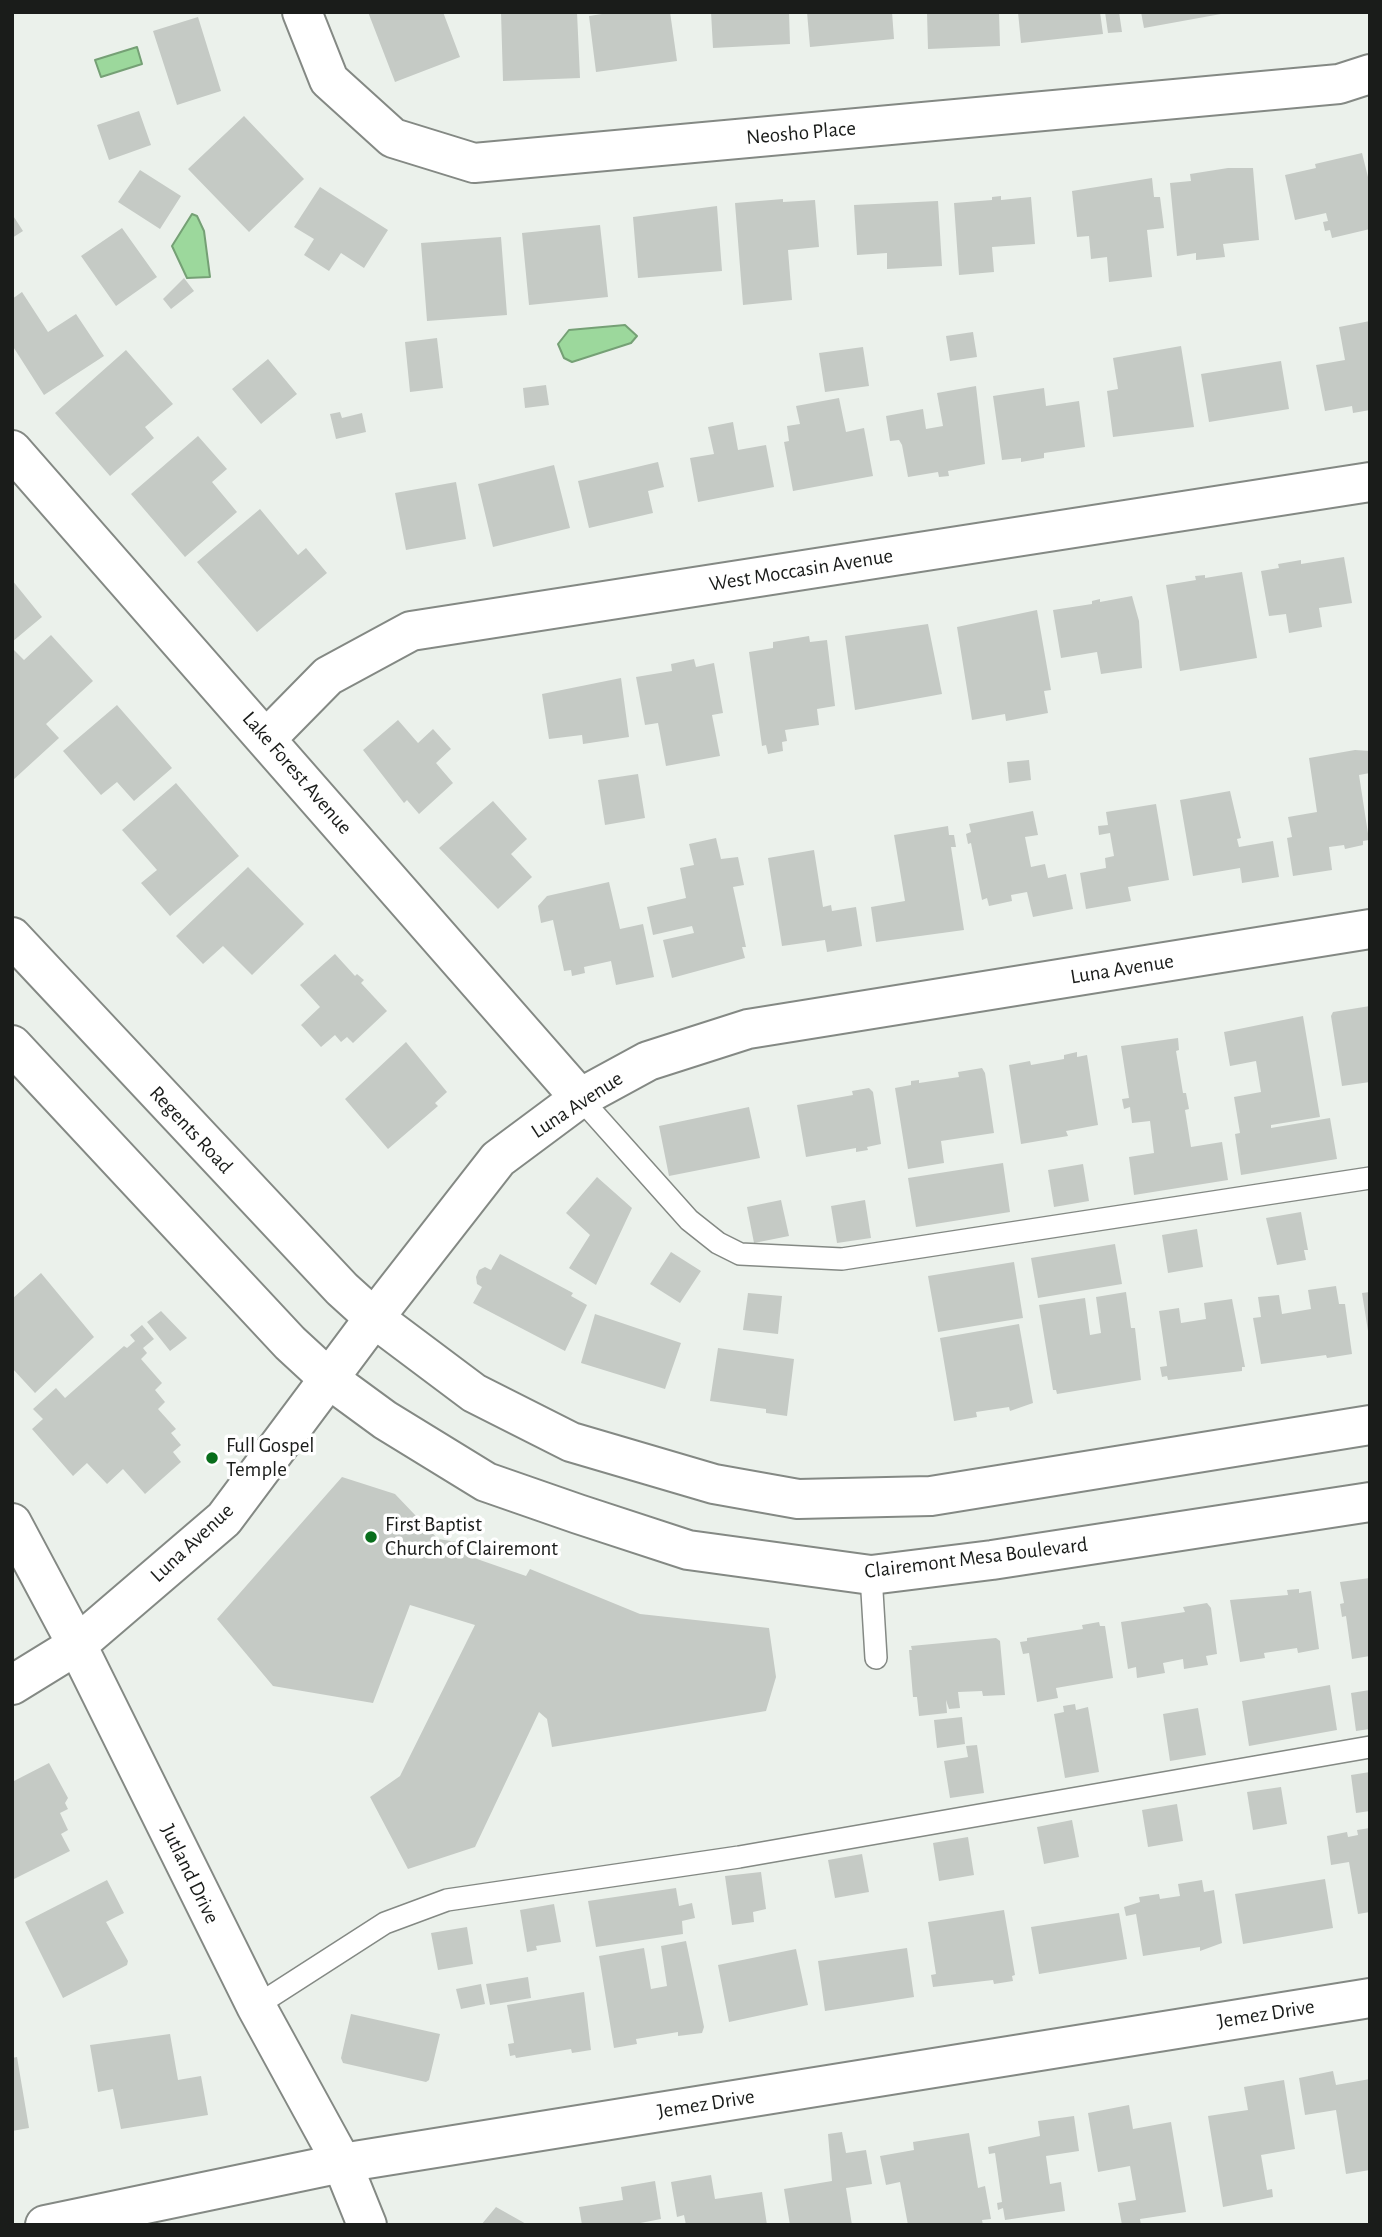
<!DOCTYPE html>
<style>
body{margin:0}
#map{position:relative;width:1382px;height:2237px;overflow:hidden;background:#ebf1eb;font-family:"Alegreya Sans",sans-serif}
canvas{display:block}
.frame{position:absolute;inset:0;border:14px solid #1a1c1a;pointer-events:none}
</style>
<div id="map">
<canvas width="1382" height="2237"></canvas>
<div class="frame"></div>
</div>
<script>
const c = document.querySelector('canvas').getContext('2d');
c.lineJoin = 'round';
function fillPath(path, color) {
  c.fillStyle = color;
  c.fill(path, 'evenodd');
}
function poly(rows) {
  const path = new Path2D();
  for (const r of rows) {
    path.moveTo(r[0], r[1]);
    for (let i = 2; i < r.length; i += 2) path.lineTo(r[i], r[i + 1]);
  }
  return path;
}
function stroke(path, color, width, dash) {
  c.strokeStyle = color;
  c.lineWidth = width;
  c.lineCap = dash ? 'butt' : 'round';
  c.setLineDash(dash || []);
  c.stroke(path);
}
function label(font, color, halo, rows, align = 'center') {
  c.font = font + ' "Alegreya Sans",sans-serif';
  c.lineWidth = 7;
  c.setLineDash([]);
  c.textBaseline = 'middle';
  c.strokeStyle = halo;
  c.fillStyle = color;
  for (const [text, x, y, turn = 0] of rows) {
    c.save();
    c.translate(x, y);
    c.rotate((+turn || 0) * Math.PI / 180);
    c.textAlign = isNaN(turn) ? turn : align;
    if (halo) c.strokeText(text, 0, 0);
    c.fillText(text, 0, 0);
    c.restore();
  }
}
const water = poly([
 [137,47,142,64,101,77,95,60,137,47],
 [192,214,197,216,204,231,210,277,187,278,172,246,192,214],
 [625,325,637,336,631,343,572,362,564,358,558,344,569,330,625,325]
]);
const building = poly([
 [368,12,443,12,460,57,395,82],
 [501,12,577,12,580,78,503,81],
 [615,12,670,12,677,61,596,72,589,16],
 [711,12,789,12,790,44,713,48],
 [807,12,892,12,894,39,810,47],
 [927,12,999,12,1000,46,928,49],
 [1018,12,1100,12,1103,34,1021,43],
 [1105,12,1119,12,1122,32,1108,33],
 [1141,12,1220,12,1221,14,1144,28],
 [198,17,221,91,177,105,153,31],
 [139,111,151,145,109,160,97,125],
 [244,116,304,179,249,232,188,169],
 [1362,153,1370,185,1370,229,1332,238,1330,230,1325,231,1323,222,1328,221,1326,213,1295,220,1285,175,1316,168,1315,164],
 [1228,168,1253,168,1259,240,1223,244,1225,257,1196,260,1196,253,1177,256,1170,183,1191,181,1190,174],
 [140,170,181,196,160,229,118,202],
 [1152,178,1154,197,1160,197,1164,228,1147,230,1152,277,1109,282,1107,257,1091,259,1089,236,1077,237,1072,191],
 [320,187,388,230,364,268,341,253,329,271,304,255,314,239,294,227],
 [1001,196,1001,200,1031,197,1035,244,992,247,994,272,959,275,954,203,992,200,992,197],
 [783,199,783,202,815,200,819,247,788,250,792,300,743,305,735,203],
 [938,201,942,266,887,269,887,253,857,255,854,205],
 [717,206,722,271,638,278,633,217],
 [12,214,23,231,12,238],
 [600,225,608,297,529,305,522,233],
 [122,228,157,277,116,306,81,256],
 [501,237,507,315,427,321,421,243],
 [184,278,194,291,171,309,163,299],
 [22,292,48,332,76,314,104,356,44,395,12,345,12,299],
 [1370,321,1370,410,1353,413,1352,406,1325,411,1316,365,1345,360,1339,327],
 [973,332,977,357,950,361,946,336],
 [437,338,443,388,410,392,405,342],
 [1181,346,1194,427,1113,437,1107,391,1118,389,1113,358],
 [863,347,869,386,825,392,819,353],
 [126,350,173,404,145,427,154,438,110,476,55,413],
 [268,359,297,394,261,424,232,389],
 [1281,361,1289,409,1209,422,1201,374],
 [546,385,549,405,525,408,523,388],
 [976,386,985,464,948,471,949,476,939,477,938,472,908,477,902,445,899,440,890,441,886,416,923,409,926,429,943,426,937,393],
 [1044,388,1046,406,1079,401,1085,447,1044,453,1044,458,1021,462,1021,458,1002,460,993,396],
 [839,398,846,432,864,428,873,476,793,491,784,442,789,441,787,426,800,424,796,406],
 [340,412,342,418,362,413,366,432,336,439,330,414],
 [733,422,738,450,766,445,774,487,698,502,690,458,714,454,708,427],
 [198,436,227,469,212,482,237,512,185,557,131,494],
 [658,462,664,487,648,491,653,513,589,528,578,481],
 [554,465,570,528,493,547,478,484],
 [456,482,466,539,406,550,395,493],
 [260,509,298,555,306,548,327,573,257,632,197,562],
 [1344,557,1352,603,1319,608,1322,627,1289,633,1286,614,1269,616,1261,571,1279,568,1278,564,1301,560,1301,564],
 [1242,572,1257,658,1180,671,1166,585,1196,580,1195,576,1205,575,1205,578],
 [12,580,42,617,12,642],
 [1132,596,1139,621,1142,668,1101,674,1097,652,1061,658,1053,610,1092,604,1092,601,1100,599,1100,602],
 [1037,610,1051,690,1044,691,1048,713,1006,721,1005,714,972,720,957,627],
 [928,624,942,694,855,710,845,636],
 [51,635,93,681,46,724,59,738,12,781,12,652,14,650,24,660],
 [809,636,810,642,827,640,835,706,817,709,819,725,785,730,787,741,782,742,783,751,768,754,766,745,762,746,749,652,773,648,773,642],
 [694,659,696,667,714,663,723,713,712,715,720,756,666,766,658,723,645,725,636,677,672,671,671,664],
 [621,678,629,737,583,744,582,735,549,739,542,694],
 [117,705,172,768,134,801,117,782,101,795,63,751],
 [398,720,418,743,433,729,451,749,436,763,453,783,419,814,407,800,404,803,363,750],
 [1355,750,1370,751,1370,773,1359,775,1369,840,1363,841,1363,845,1345,849,1344,845,1329,847,1332,870,1293,876,1287,838,1292,837,1288,817,1317,812,1309,758],
 [1029,760,1031,780,1009,783,1007,762],
 [638,774,645,818,605,825,598,780],
 [176,783,239,856,170,916,141,883,157,870,122,830],
 [1230,791,1241,838,1237,839,1239,847,1273,841,1279,877,1242,883,1240,868,1193,876,1180,800],
 [493,801,527,839,511,854,532,877,498,909,439,848],
 [1156,804,1169,880,1128,887,1131,901,1086,909,1080,873,1106,868,1105,858,1114,856,1110,833,1099,835,1098,826,1108,825,1106,812],
 [1033,811,1038,835,1025,837,1031,867,1045,864,1048,878,1066,874,1073,909,1033,917,1027,892,1011,895,1012,901,989,906,987,898,982,900,971,843,968,844,966,834,971,832,969,824],
 [948,826,949,835,954,835,956,847,951,847,964,930,876,942,871,907,905,901,894,835],
 [716,838,721,859,738,857,744,885,733,887,746,947,742,947,745,958,672,978,663,940,694,933,692,926,653,935,647,907,686,898,680,868,694,865,689,844],
 [814,850,823,907,831,905,832,911,856,907,862,946,827,952,825,940,782,946,768,858],
 [248,867,304,924,252,975,223,946,203,964,176,936],
 [609,882,620,929,643,924,654,977,616,985,611,961,584,967,585,973,572,976,571,970,564,971,553,920,541,923,538,906,547,896],
 [335,954,355,976,357,974,364,980,361,983,387,1011,353,1043,347,1037,341,1042,335,1035,321,1047,301,1025,320,1007,300,985],
 [1370,1006,1370,1082,1342,1086,1331,1016,1333,1012],
 [1303,1016,1320,1117,1271,1125,1271,1128,1330,1118,1337,1159,1241,1175,1235,1134,1240,1133,1234,1097,1261,1092,1256,1061,1230,1066,1224,1032],
 [1178,1038,1179,1050,1176,1051,1183,1093,1186,1093,1189,1109,1185,1110,1191,1147,1222,1142,1228,1180,1134,1195,1129,1157,1154,1153,1150,1121,1132,1123,1130,1107,1124,1109,1122,1099,1129,1098,1121,1046],
 [406,1042,447,1092,435,1103,438,1106,388,1149,345,1099],
 [1077,1052,1077,1057,1087,1055,1098,1125,1066,1131,1068,1136,1021,1144,1009,1065,1030,1061,1031,1065,1064,1059,1064,1055],
 [982,1068,985,1073,994,1133,941,1141,944,1163,908,1169,895,1088,911,1085,911,1081,919,1080,919,1083,959,1077,958,1072],
 [869,1088,873,1092,881,1144,867,1147,868,1150,856,1152,856,1148,806,1157,797,1105,853,1095,852,1091],
 [749,1107,760,1158,669,1176,659,1126],
 [1003,1163,1010,1212,916,1227,908,1178],
 [1083,1164,1089,1201,1054,1207,1048,1170],
 [597,1177,632,1208,596,1285,569,1268,590,1235,566,1213],
 [781,1200,789,1236,754,1243,747,1207],
 [865,1200,871,1238,837,1243,831,1206],
 [1301,1212,1308,1250,1304,1250,1306,1260,1277,1265,1266,1218],
 [1197,1229,1203,1267,1168,1273,1162,1235],
 [1115,1244,1122,1284,1038,1298,1031,1258],
 [671,1252,701,1271,680,1303,650,1284],
 [500,1254,573,1293,571,1296,587,1305,565,1351,473,1303,482,1287,477,1284,476,1277,479,1270,485,1267,491,1270],
 [1014,1262,1023,1318,938,1332,928,1276],
 [41,1273,94,1337,35,1393,12,1368,12,1299],
 [1336,1286,1339,1304,1345,1304,1352,1354,1327,1358,1326,1355,1261,1364,1253,1318,1261,1317,1258,1297,1279,1295,1282,1314,1311,1309,1308,1290],
 [1126,1292,1131,1328,1135,1328,1141,1380,1057,1394,1056,1390,1053,1390,1039,1305,1085,1298,1090,1335,1101,1333,1096,1297],
 [1370,1292,1370,1331,1368,1331,1362,1293],
 [748,1293,782,1296,778,1334,743,1330],
 [1232,1299,1245,1367,1242,1367,1242,1371,1168,1380,1167,1376,1162,1377,1160,1367,1167,1366,1159,1311,1179,1308,1181,1323,1206,1319,1204,1303],
 [161,1311,187,1338,170,1351,147,1322],
 [595,1314,681,1343,665,1389,581,1363],
 [1019,1324,1033,1403,1010,1411,1009,1407,976,1412,977,1417,954,1421,940,1338],
 [142,1325,154,1339,143,1348,147,1353,141,1359,162,1383,155,1390,165,1402,158,1409,176,1429,171,1433,181,1445,173,1452,181,1462,145,1494,123,1469,107,1484,87,1463,73,1476,32,1429,43,1419,33,1409,56,1388,65,1398,124,1346,127,1348,135,1341,130,1335],
 [718,1348,794,1359,787,1416,766,1413,766,1409,710,1401],
 [342,1477,395,1494,438,1539,458,1542,454,1551,526,1576,530,1569,640,1614,769,1628,776,1677,766,1711,552,1747,547,1719,539,1712,475,1847,408,1869,370,1797,400,1776,475,1625,410,1605,373,1703,273,1686,217,1619],
 [1370,1578,1370,1656,1352,1659,1346,1616,1342,1617,1340,1604,1344,1603,1340,1582],
 [1299,1589,1299,1593,1311,1591,1319,1649,1298,1653,1297,1648,1264,1653,1265,1658,1240,1662,1230,1600,1288,1595,1287,1590],
 [1207,1603,1211,1608,1217,1654,1206,1656,1208,1665,1184,1669,1183,1659,1163,1663,1165,1673,1137,1678,1136,1667,1128,1669,1121,1622,1185,1612,1183,1607],
 [1099,1622,1100,1626,1105,1626,1113,1678,1056,1688,1058,1698,1037,1702,1029,1653,1023,1654,1020,1642,1027,1641,1027,1638,1083,1629,1082,1625],
 [996,1638,1000,1641,1005,1695,983,1696,982,1691,958,1692,960,1708,949,1709,946,1700,947,1713,919,1716,917,1697,913,1697,909,1650,912,1650,911,1646],
 [1330,1685,1337,1730,1249,1746,1242,1701],
 [1370,1690,1370,1729,1356,1731,1351,1693],
 [1075,1704,1076,1710,1088,1707,1099,1772,1065,1778,1054,1714,1064,1712,1063,1706],
 [1198,1708,1206,1755,1170,1761,1163,1714],
 [962,1717,965,1744,937,1748,934,1720],
 [977,1745,984,1793,950,1798,944,1761,968,1757,966,1746],
 [49,1763,68,1798,65,1803,68,1809,60,1813,68,1830,61,1834,70,1851,12,1880,12,1782],
 [1370,1772,1370,1811,1356,1813,1351,1775],
 [1281,1787,1287,1824,1253,1830,1247,1792],
 [1177,1804,1183,1841,1148,1847,1142,1810],
 [1072,1820,1079,1857,1044,1864,1037,1827],
 [1370,1828,1370,1912,1358,1914,1349,1862,1331,1865,1327,1836,1347,1832,1348,1837,1358,1835,1357,1830],
 [968,1837,974,1875,939,1881,933,1843],
 [862,1854,869,1892,835,1898,828,1860],
 [761,1872,766,1909,753,1912,754,1922,732,1925,725,1876],
 [1325,1879,1333,1928,1243,1944,1235,1894],
 [107,1880,124,1913,106,1922,128,1961,127,1965,63,1998,25,1922],
 [1202,1880,1204,1892,1214,1890,1222,1943,1200,1951,1200,1947,1143,1956,1136,1914,1126,1916,1124,1907,1140,1902,1139,1897,1159,1894,1160,1899,1180,1896,1178,1884],
 [676,1888,679,1906,692,1903,695,1918,682,1921,683,1934,596,1947,588,1901],
 [554,1904,561,1942,536,1946,537,1950,527,1952,520,1910],
 [1004,1910,1015,1975,1012,1976,1013,1981,994,1984,993,1980,933,1987,931,1975,936,1974,928,1922],
 [1119,1913,1127,1959,1039,1974,1031,1927],
 [467,1927,473,1964,438,1970,431,1933],
 [686,1941,704,2027,702,2033,678,2036,678,2032,636,2039,637,2044,614,2048,599,1956,644,1948,651,1989,667,1986,661,1946],
 [907,1948,914,1997,825,2011,818,1961],
 [796,1949,808,2005,729,2022,718,1965],
 [528,1977,531,1998,490,2005,486,1984],
 [481,1984,485,2004,461,2009,456,1989],
 [584,1992,591,2050,572,2053,571,2049,516,2058,515,2055,510,2056,508,2044,514,2043,507,2005],
 [351,2014,440,2034,429,2080,426,2082,343,2063,341,2058],
 [170,2034,178,2080,201,2076,208,2115,121,2129,113,2089,98,2092,90,2045],
 [17,2057,29,2128,12,2131,12,2058],
 [1333,2071,1336,2085,1370,2079,1370,2170,1346,2174,1336,2110,1305,2115,1299,2078],
 [1284,2080,1295,2149,1261,2155,1267,2190,1272,2189,1273,2197,1223,2207,1208,2116,1248,2110,1244,2087],
 [1129,2105,1133,2129,1171,2122,1186,2212,1140,2219,1141,2225,1122,2225,1118,2203,1136,2200,1130,2166,1098,2172,1088,2113],
 [1074,2116,1079,2151,1046,2156,1050,2184,1061,2182,1065,2211,1005,2220,1003,2208,998,2210,997,2203,1002,2202,995,2153,989,2154,988,2147,1040,2136,1038,2121],
 [842,2132,846,2153,866,2150,872,2184,846,2188,852,2225,790,2225,784,2189,832,2181,828,2134],
 [969,2133,978,2188,985,2186,991,2219,982,2220,983,2225,908,2225,900,2182,886,2185,880,2156,914,2150,913,2142],
 [711,2175,715,2199,762,2192,767,2225,686,2225,684,2215,677,2217,671,2182],
 [655,2181,661,2219,630,2225,582,2225,579,2207,623,2200,621,2187],
 [496,2207,528,2225,481,2225]
]);
const service = poly([
 [580,1098,689,1220,718,1243,740,1254,842,1259,1370,1178],
 [871,1575,876,1658],
 [256,2006,385,1923,447,1900,739,1857,1370,1747]
]);
const minor = poly([
 [302,12,329,80,393,138,474,163,1339,84,1370,74],
 [12,450,580,1098],
 [267,738,328,676,411,631,1370,482],
 [374,1318,498,1159,580,1098,648,1061,748,1029,1370,929],
 [12,1523,77,1645],
 [45,2225,342,2163,1370,1998]
]);
const tertiary = poly([
 [77,1645,256,2006,342,2163,367,2225],
 [12,1685,77,1645,224,1519,374,1318]
]);
const secondary = poly([
 [12,937,342,1289,374,1318,474,1393,571,1442,714,1484,798,1499,931,1496,1370,1425],
 [12,1045,290,1343,329,1379,385,1420,486,1482,578,1514,688,1550,871,1575,992,1560,1370,1502]
]);
const markers = [
 [212,1458,7,"#096e1c"],
 [371,1537,7,"#096e1c"]
];
const streetNames = [
 ["Neosho Place",801,133,-5],
 ["West Moccasin Avenue",801,570,-9],
 ["Lake Forest Avenue",297,773,49],
 ["Luna Avenue",1122,969,-9],
 ["Luna Avenue",577,1105,-33],
 ["Regents Road",191,1130,47],
 ["Luna Avenue",192,1543,-43],
 ["Clairemont Mesa Boulevard",976,1558,-7],
 ["Jutland Drive",190,1874,64],
 ["Jemez Drive",1266,2014,-9],
 ["Jemez Drive",706,2104,-9]
];
const poiNames = [
 ["Full Gospel",226,1446],
 ["Temple",226,1470],
 ["First Baptist",385,1525],
 ["Church of Clairemont",385,1549]
];
fillPath(water, '#9cd89c');
stroke(water, '#75a075', 2);
fillPath(building, '#c5cac5');
stroke(service, '#848984', 24);
stroke(minor, '#848984', 42);
stroke(tertiary, '#848984', 42);
stroke(secondary, '#848984', 42);
stroke(service, '#fff', 21);
stroke(minor, '#fff', 38);
stroke(tertiary, '#fff', 38);
stroke(secondary, '#fff', 38);
for (const [x, y, r, color] of markers) {
  const dot = new Path2D();
  dot.arc(x, y, r, 0, 2 * Math.PI);
  c.fillStyle = color;
  c.fill(dot);
  stroke(dot, '#fff', 2.5);
}
label('21px', '#1a1c1a', '#fff', streetNames);
label('21px', '#1a1c1a', '#fff', poiNames, 'left');
</script>
